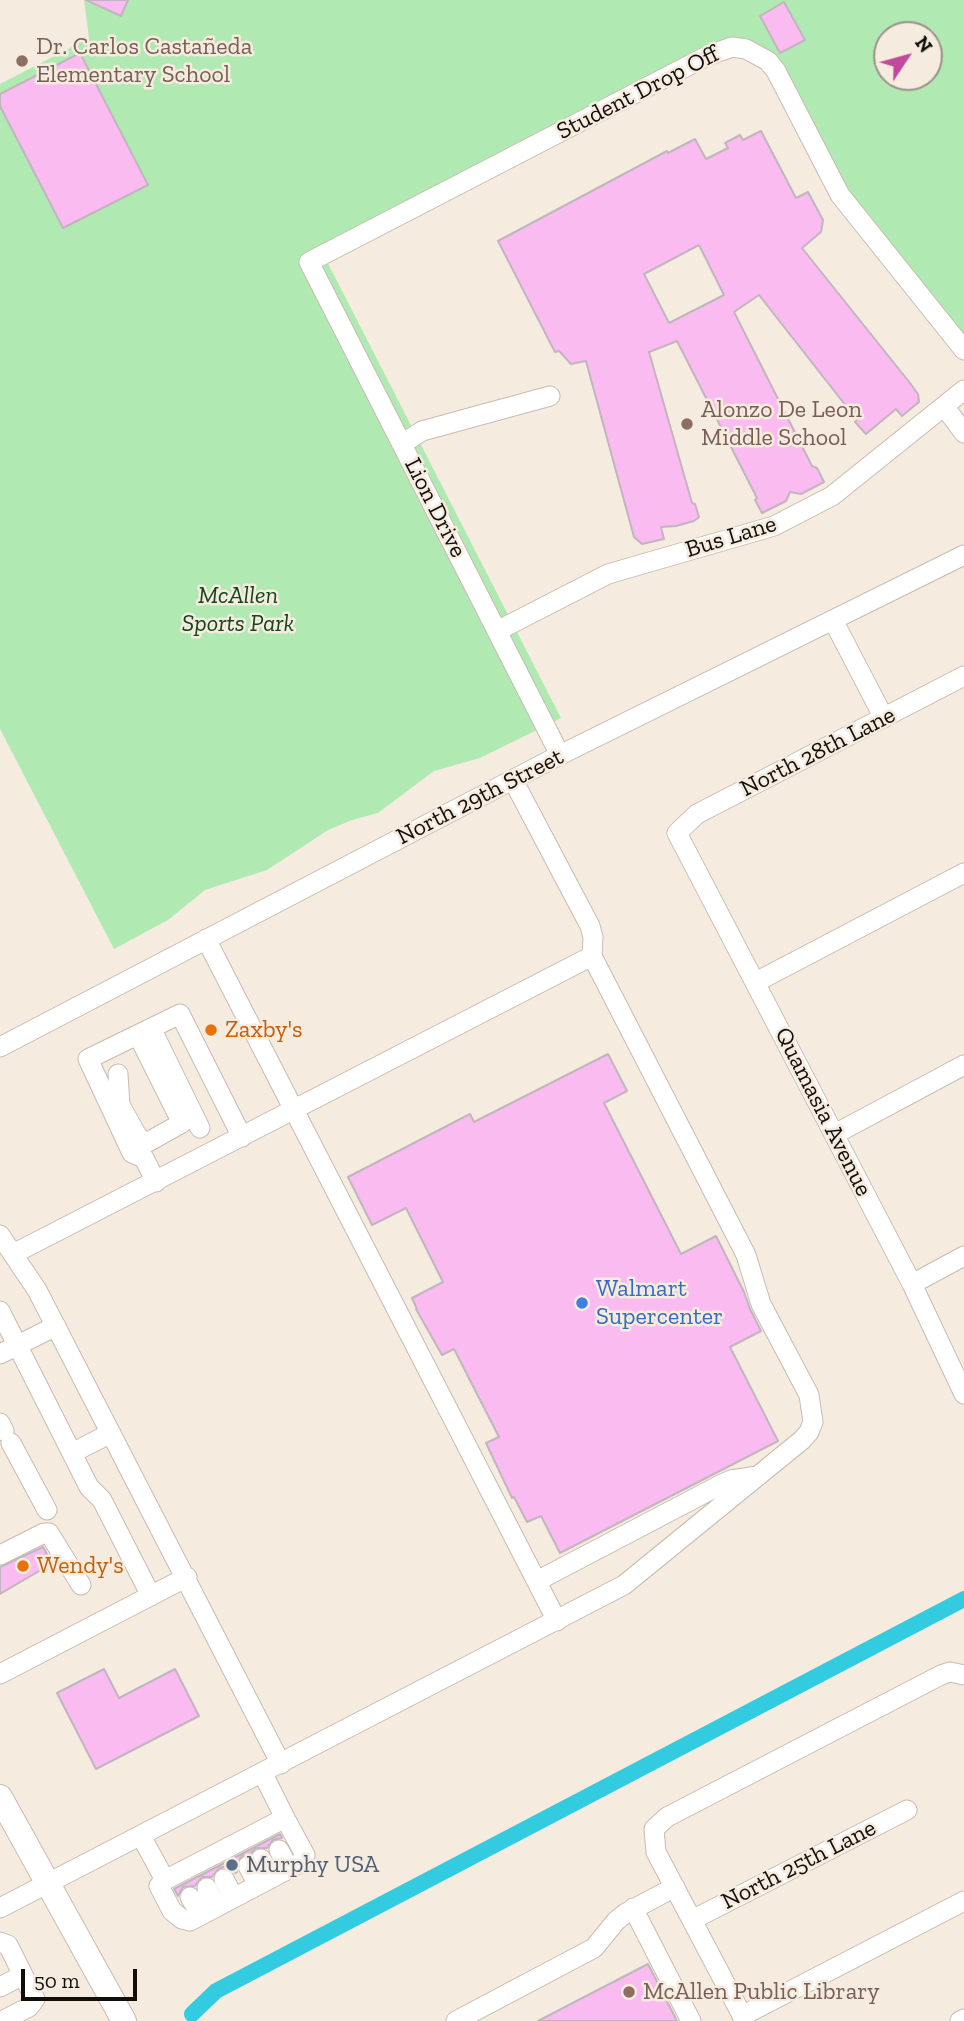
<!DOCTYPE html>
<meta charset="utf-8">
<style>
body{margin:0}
#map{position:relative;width:964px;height:2021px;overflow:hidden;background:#f5ebdf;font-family:"Zilla Slab",serif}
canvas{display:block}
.north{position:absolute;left:873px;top:21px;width:70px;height:70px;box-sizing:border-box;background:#f5ebdf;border:2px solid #9a938a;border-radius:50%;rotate:54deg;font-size:19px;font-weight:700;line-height:28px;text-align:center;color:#110e0a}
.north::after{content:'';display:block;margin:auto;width:24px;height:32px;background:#c3499c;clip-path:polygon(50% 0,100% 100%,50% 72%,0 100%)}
.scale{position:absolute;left:21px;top:1969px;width:116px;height:32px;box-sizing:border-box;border:4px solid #110e0a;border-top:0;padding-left:9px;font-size:21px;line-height:24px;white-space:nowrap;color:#110e0a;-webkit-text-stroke:5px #f5ebdf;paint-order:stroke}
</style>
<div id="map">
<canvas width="964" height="2021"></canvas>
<div class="north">N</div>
<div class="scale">50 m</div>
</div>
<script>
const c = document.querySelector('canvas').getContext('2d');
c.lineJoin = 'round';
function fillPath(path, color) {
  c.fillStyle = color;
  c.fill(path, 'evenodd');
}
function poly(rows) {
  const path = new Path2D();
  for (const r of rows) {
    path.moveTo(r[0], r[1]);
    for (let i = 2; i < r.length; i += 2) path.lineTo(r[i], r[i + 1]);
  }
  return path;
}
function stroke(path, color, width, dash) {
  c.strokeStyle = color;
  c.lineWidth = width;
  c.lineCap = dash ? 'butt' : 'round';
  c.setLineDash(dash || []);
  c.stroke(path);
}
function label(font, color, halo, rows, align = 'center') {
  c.font = font + ' "Zilla Slab",serif';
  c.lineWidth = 5;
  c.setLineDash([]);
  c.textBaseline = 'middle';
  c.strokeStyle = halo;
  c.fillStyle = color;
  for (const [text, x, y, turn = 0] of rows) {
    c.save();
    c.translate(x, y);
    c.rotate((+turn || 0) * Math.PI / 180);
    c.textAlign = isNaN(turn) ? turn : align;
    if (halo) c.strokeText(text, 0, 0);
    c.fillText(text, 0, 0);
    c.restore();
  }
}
const green = poly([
 [84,0,964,0,964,338,846,193,765,49,745,40,319,246,561,718,480,758,434,771,378,813,352,820,328,830,267,870,205,890,168,920,114,949,0,729,0,84,89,38],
 [887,35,929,35,929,77,887,77]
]);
const canal = poly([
 [192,2014,216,1991,964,1599]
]);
const building = poly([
 [86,0,128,0,121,16,86,0],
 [784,2,805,40,780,53,760,16,784,2],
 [80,53,148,185,63,228,0,106,0,94,80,53],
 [761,131,796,198,808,192,823,220,821,232,802,248,910,383,918,394,919,402,902,416,896,409,866,434,855,422,857,420,759,295,734,312,812,466,817,468,824,482,801,494,790,492,786,501,762,513,755,500,757,498,677,341,649,352,692,503,695,504,699,517,694,521,676,526,661,527,664,539,642,544,634,537,586,361,571,364,559,351,555,352,498,241,667,151,668,153,695,139,706,159,728,148,725,143,740,135,743,140,761,131],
 [699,245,724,295,669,323,644,274,699,245],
 [608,1054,627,1091,604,1103,681,1254,716,1236,744,1292,750,1309,761,1331,730,1347,778,1441,560,1553,541,1516,527,1522,514,1497,512,1498,486,1443,499,1437,454,1349,442,1355,416,1309,417,1309,412,1298,443,1282,406,1208,372,1225,348,1177,470,1114,474,1122,608,1054],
 [43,1547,47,1554,41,1557,46,1567,0,1594,0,1567,43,1547],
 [104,1669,119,1698,175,1669,199,1716,96,1769,57,1693,104,1669],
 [280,1834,282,1838,273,1840,267,1848,256,1848,250,1854,242,1856,236,1865,237,1872,235,1873,225,1867,219,1868,212,1877,202,1877,195,1886,183,1887,178,1896,174,1889,280,1834],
 [648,1964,677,2021,538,2021,648,1964]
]);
const minor = poly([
 [944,406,964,433],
 [402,444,422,431,550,396],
 [834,622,884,718],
 [497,631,608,574,774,526,832,496,964,390],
 [964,676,697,814,677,833,912,1284,964,1394],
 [560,755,309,262,707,56,732,47,746,49,768,61,776,71,840,195,964,350],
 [206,939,557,1621],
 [756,982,964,873],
 [151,1028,200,1128],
 [0,1047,560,755,964,555],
 [118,1074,120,1105,139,1139,148,1142,182,1123,138,1035],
 [835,1134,964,1065],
 [156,1182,144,1158,132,1153,88,1059,180,1014,242,1137],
 [0,1235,37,1290,281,1764],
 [13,1254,592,956],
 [912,1284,964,1256],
 [0,1311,89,1487,102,1500,151,1596],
 [0,1354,56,1326],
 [0,1423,4,1431],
 [11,1443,47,1510],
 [72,1453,111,1433],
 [0,1555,44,1533,49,1533,81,1585],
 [537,1581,720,1485,731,1480,758,1476],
 [0,1674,187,1577],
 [141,1836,165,1880,285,1818,263,1774],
 [279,1850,289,1869],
 [261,1859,272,1878],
 [248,1866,258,1885],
 [224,1879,234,1898],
 [165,1880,159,1886,172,1911,182,1919,190,1921,300,1863,305,1855,285,1818],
 [207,1888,217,1907],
 [190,1897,201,1915],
 [0,1908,624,1585,802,1440,809,1432,813,1422,809,1395,761,1304,746,1255,592,956,593,937,590,926,513,780],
 [633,1908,691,2021],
 [692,1920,907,1810],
 [0,1942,8,1945,35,1999,29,2007,2,2021],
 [0,1987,23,1975],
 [742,2016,964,1901],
 [456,2021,594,1948,616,1921,626,1913,675,1887],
 [745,2021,656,1852,654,1829,667,1817,941,1675,950,1672,964,1675],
 [960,2021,964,2019]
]);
const major = poly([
 [0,1797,124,2021]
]);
const markers = [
 [22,61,7,"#8d6e63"],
 [687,424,7,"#8d6e63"],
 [211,1030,7,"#e8710a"],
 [582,1303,7,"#3f7fe0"],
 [23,1566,7,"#e8710a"],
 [232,1865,7,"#5c6f8a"],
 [629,1992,7,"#8d6e63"]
];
const educationNames = [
 ["Dr. Carlos Castañeda",36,47],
 ["Elementary School",36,75],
 ["Alonzo De Leon",701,410],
 ["Middle School",701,438],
 ["McAllen Public Library",643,1992]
];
const streetNames = [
 ["Student Drop Off",638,93,-27],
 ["Lion Drive",435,508,63],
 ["Bus Lane",731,537,-17],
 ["North 28th Lane",818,752,-27],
 ["North 29th Street",480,797,-27],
 ["Quamasia Avenue",823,1112,63],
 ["North 25th Lane",799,1865,-27]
];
const parkNames = [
 ["McAllen",238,596],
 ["Sports Park",238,624]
];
const foodNames = [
 ["Zaxby's",225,1030],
 ["Wendy's",37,1566]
];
const shopNames = [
 ["Walmart",596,1289],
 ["Supercenter",596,1317]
];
const serviceNames = [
 ["Murphy USA",246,1865]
];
fillPath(green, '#b0eab2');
stroke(canal, '#32cbdf', 16);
fillPath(building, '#f9bbf0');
stroke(building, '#c1b6bf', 2);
stroke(minor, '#c6bcb1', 21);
stroke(major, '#c6bcb1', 26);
stroke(minor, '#fff', 19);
stroke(major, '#fff', 24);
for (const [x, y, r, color] of markers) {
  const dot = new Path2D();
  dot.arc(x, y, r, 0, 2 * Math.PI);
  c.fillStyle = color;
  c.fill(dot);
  stroke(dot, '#f5ebdf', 2.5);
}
label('24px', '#785e54', '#f5ebdf', educationNames, 'left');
label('24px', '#110e0a', '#f5ebdf', streetNames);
label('italic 24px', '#124619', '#f5ebdf', parkNames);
label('24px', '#c56008', '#f5ebdf', foodNames, 'left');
label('24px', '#366cbe', '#f5ebdf', shopNames, 'left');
label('24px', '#4e5e75', '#f5ebdf', serviceNames, 'left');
</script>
